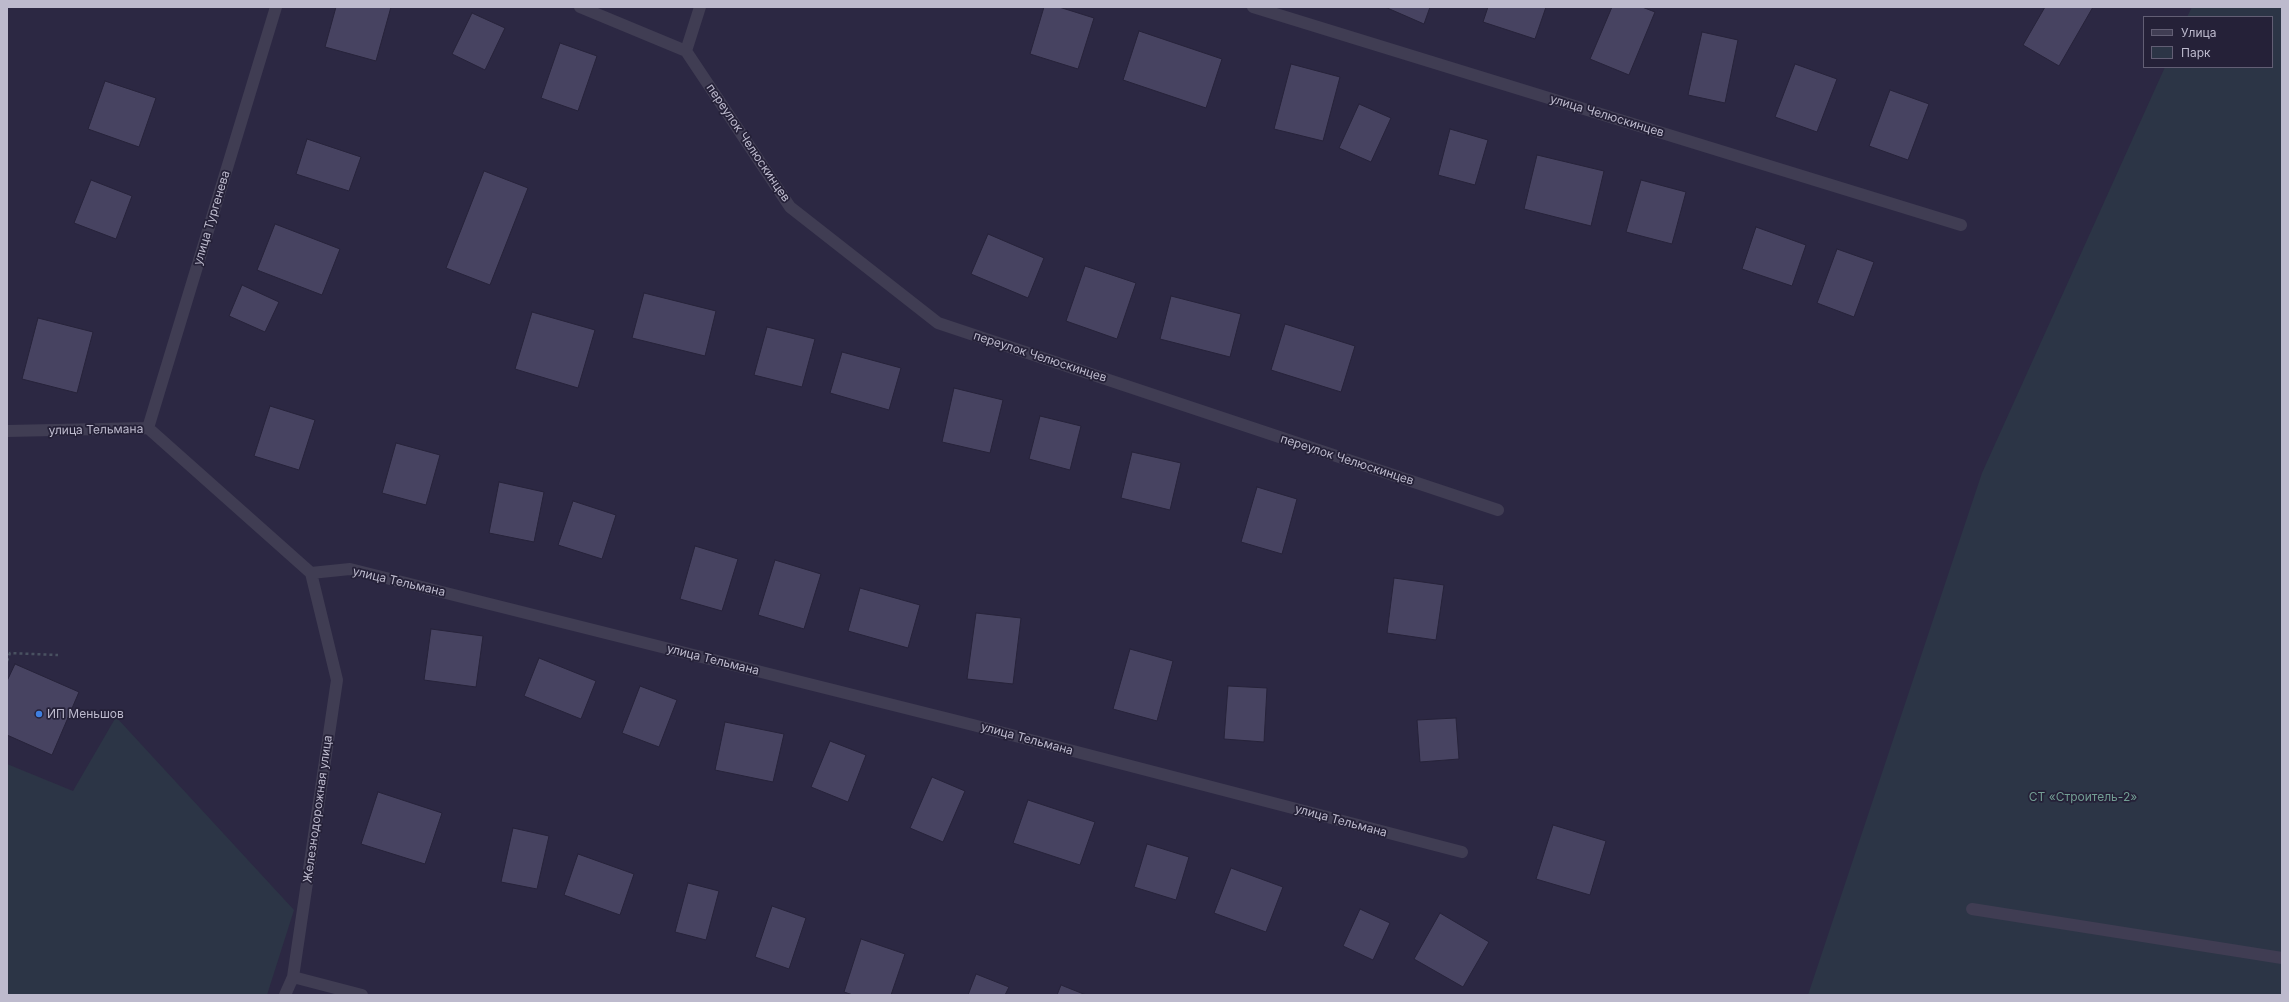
<!DOCTYPE html>
<meta charset="utf-8">
<style>
body{margin:0}
#map{position:relative;width:2289px;height:1002px;overflow:hidden;background:#2c2843;font-family:Inter,sans-serif}
canvas{display:block}
.frame{position:absolute;inset:0;border:8px solid #bdbacd;pointer-events:none}
.legend{position:absolute;left:2143px;top:16px;width:130px;height:52px;box-sizing:border-box;background:#252138;border:1px solid #625e74;margin:0;padding:5px 7px;list-style:none;font-size:12px;color:#bdbacd}
.legend li{display:flex;align-items:center;gap:8px;height:20px}
.legend b{width:20px;border:1px solid #625e74}
</style>
<div id="map">
<canvas width="2289" height="1002"></canvas>
<div class="frame"></div>
<ul class="legend">
<li><b style="height:5px;background:#403d53"></b>Улица</li>
<li><b style="height:11px;background:#2c3546"></b>Парк</li>
</ul>
</div>
<script>
const c = document.querySelector('canvas').getContext('2d');
c.lineJoin = 'round';
function fillPath(path, color) {
  c.fillStyle = color;
  c.fill(path, 'evenodd');
}
function poly(rows) {
  const path = new Path2D();
  for (const r of rows) {
    path.moveTo(r[0], r[1]);
    for (let i = 2; i < r.length; i += 2) path.lineTo(r[i], r[i + 1]);
  }
  return path;
}
function stroke(path, color, width, dash) {
  c.strokeStyle = color;
  c.lineWidth = width;
  c.lineCap = dash ? 'butt' : 'round';
  c.setLineDash(dash || []);
  c.stroke(path);
}
function label(font, color, halo, rows, align = 'center') {
  c.font = font + ' Inter,sans-serif';
  c.lineWidth = 3.5;
  c.setLineDash([]);
  c.textBaseline = 'middle';
  c.strokeStyle = halo;
  c.fillStyle = color;
  for (const [text, x, y, turn = 0] of rows) {
    c.save();
    c.translate(x, y);
    c.rotate((+turn || 0) * Math.PI / 180);
    c.textAlign = isNaN(turn) ? turn : align;
    if (halo) c.strokeText(text, 0, 0);
    c.fillText(text, 0, 0);
    c.restore();
  }
}
const green = poly([
 [2192,7,2282,7,2282,995,1808,995,1982,473,2165,67,2272,67,2272,17,2187,17],
 [116,717,294,910,267,995,7,995,7,764,73,791]
]);
const building = poly([
 [336,7,391,7,376,61,325,47,336,7],
 [1044,7,1059,7,1094,18,1078,69,1030,54,1044,7],
 [1385,7,1430,7,1424,24,1385,7],
 [1488,7,1546,7,1535,39,1483,22,1488,7],
 [1612,7,1642,7,1655,12,1629,75,1590,59,1612,7],
 [2045,7,2093,7,2059,66,2023,45,2045,7],
 [472,13,505,28,485,70,452,54,472,13],
 [1139,31,1222,59,1206,108,1123,80,1139,31],
 [1702,32,1738,40,1725,103,1688,95,1702,32],
 [560,43,597,56,578,111,541,98,560,43],
 [1291,64,1340,77,1323,141,1274,129,1291,64],
 [1795,64,1837,79,1817,132,1775,117,1795,64],
 [105,81,156,98,139,147,88,129,105,81],
 [1890,90,1929,104,1908,160,1869,146,1890,90],
 [1359,104,1391,118,1371,162,1339,148,1359,104],
 [1450,129,1488,140,1475,185,1438,175,1450,129],
 [307,139,361,157,349,191,296,174,307,139],
 [1537,155,1604,171,1591,226,1524,209,1537,155],
 [484,171,528,188,490,285,446,268,484,171],
 [91,180,132,196,116,239,74,223,91,180],
 [1641,180,1686,192,1672,244,1626,232,1641,180],
 [275,224,340,249,322,295,257,270,275,224],
 [1756,227,1806,245,1792,286,1742,269,1756,227],
 [988,234,1044,258,1028,298,971,274,988,234],
 [1837,249,1874,262,1854,317,1817,303,1837,249],
 [1085,266,1136,283,1117,339,1066,321,1085,266],
 [242,285,279,302,265,332,229,316,242,285],
 [644,293,716,311,705,356,632,338,644,293],
 [1171,296,1241,314,1230,357,1160,339,1171,296],
 [532,312,595,330,578,388,515,369,532,312],
 [38,318,93,332,77,393,22,379,38,318],
 [1285,324,1355,346,1341,392,1271,370,1285,324],
 [767,327,815,339,802,387,754,375,767,327],
 [842,352,901,368,889,410,830,393,842,352],
 [954,388,1003,400,990,453,942,442,954,388],
 [270,406,315,420,299,470,254,456,270,406],
 [1040,416,1081,426,1070,470,1029,459,1040,416],
 [396,443,440,455,426,505,382,493,396,443],
 [1132,452,1181,463,1170,510,1121,498,1132,452],
 [499,482,544,492,534,542,489,533,499,482],
 [1257,487,1297,499,1282,554,1241,542,1257,487],
 [573,501,616,515,602,559,558,545,573,501],
 [695,546,738,559,722,611,680,599,695,546],
 [775,560,821,574,804,629,758,615,775,560],
 [1394,578,1444,585,1436,640,1387,633,1394,578],
 [860,588,920,605,908,648,848,631,860,588],
 [976,613,1021,618,1013,684,967,679,976,613],
 [431,629,483,636,476,687,424,680,431,629],
 [1130,649,1173,661,1157,721,1113,709,1130,649],
 [539,658,596,681,581,719,524,696,539,658],
 [15,664,79,692,52,755,7,735,7,681,15,664],
 [640,686,677,700,659,747,622,733,640,686],
 [1228,686,1267,688,1264,742,1224,739,1228,686],
 [1456,718,1459,759,1420,762,1417,720,1456,718],
 [725,722,784,734,773,782,715,770,725,722],
 [830,741,866,755,848,802,811,787,830,741],
 [932,777,965,791,943,842,910,828,932,777],
 [378,792,442,813,425,864,361,844,378,792],
 [1028,800,1095,822,1080,865,1013,843,1028,800],
 [1553,825,1606,841,1590,895,1536,879,1553,825],
 [513,828,549,836,537,889,501,882,513,828],
 [1147,844,1189,857,1176,900,1134,887,1147,844],
 [578,854,634,874,620,915,564,895,578,854],
 [1231,868,1283,887,1266,932,1214,913,1231,868],
 [688,883,719,891,706,940,675,932,688,883],
 [772,906,806,918,789,969,755,957,772,906],
 [1360,909,1390,923,1373,960,1343,946,1360,909],
 [1440,913,1489,942,1463,987,1414,959,1440,913],
 [861,939,905,954,891,995,853,995,844,992,861,939],
 [976,974,1009,987,1005,995,968,995,976,974],
 [1061,985,1086,995,1057,995,1061,985]
]);
const path = poly([
 [7,661,10,653,58,655]
]);
const lane = poly([
 [1972,909,2282,958]
]);
const street = poly([
 [580,7,686,51],
 [1253,7,1961,225],
 [686,51,790,207,938,323,1498,510],
 [686,51,700,7],
 [148,428,276,7],
 [7,431,148,428,311,573,350,569,973,725,1462,852],
 [293,977,362,995],
 [285,995,293,977,337,680,311,573]
]);
const markers = [
 [39,714,4,"#3f7fe0"]
];
const streetNames = [
 ["улица Челюскинцев",1607,116,17],
 ["переулок Челюскинцев",748,143,56],
 ["улица Тургенева",212,218,-73],
 ["переулок Челюскинцев",1040,357,18],
 ["улица Тельмана",96,430,-1],
 ["переулок Челюскинцев",1347,460,18],
 ["улица Тельмана",399,582,13],
 ["улица Тельмана",713,660,14],
 ["улица Тельмана",1027,739,15],
 ["Железнодорожная улица",318,809,-82],
 ["улица Тельмана",1341,821,15]
];
const poiNames = [
 ["ИП Меньшов",47,714]
];
const parkNames = [
 ["СТ «Строитель-2»",2083,797]
];
fillPath(green, '#2c3546');
fillPath(building, '#474361');
stroke(building, '#27233a', 1);
stroke(path, '#495161', 2.5, [3, 3]);
stroke(lane, '#403d53', 12);
stroke(street, '#403d53', 12);
for (const [x, y, r, color] of markers) {
  const dot = new Path2D();
  dot.arc(x, y, r, 0, 2 * Math.PI);
  c.fillStyle = color;
  c.fill(dot);
  stroke(dot, '#252138', 1.5);
}
label('12px', '#bdbacd', '#252138', streetNames);
label('12px', '#bdbacd', '#252138', poiNames, 'left');
label('12px', '#729d93', '#252138', parkNames);
</script>
